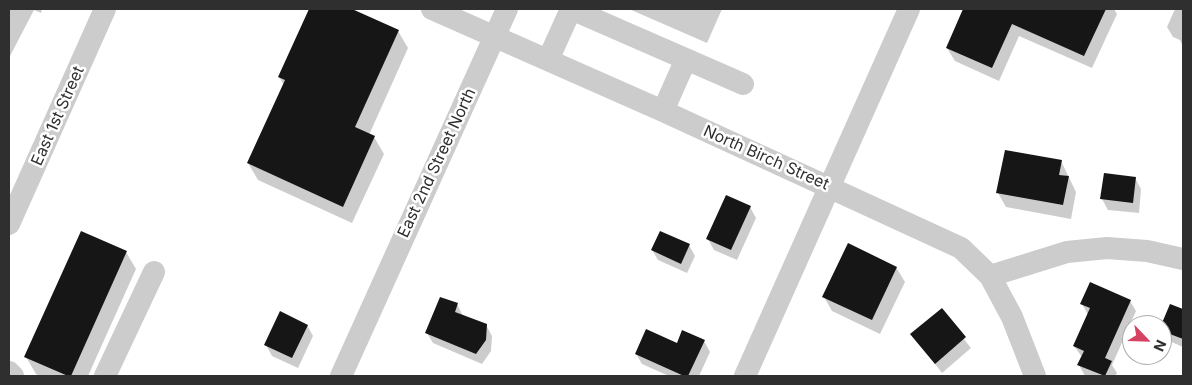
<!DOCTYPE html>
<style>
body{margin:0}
#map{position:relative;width:1192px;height:385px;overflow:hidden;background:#fff;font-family:Inter,sans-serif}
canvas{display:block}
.frame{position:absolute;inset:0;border:10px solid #2f2f2f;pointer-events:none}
.north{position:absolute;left:1122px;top:315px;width:50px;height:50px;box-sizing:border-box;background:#fff;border:1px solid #acacac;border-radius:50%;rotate:114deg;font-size:14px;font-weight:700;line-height:20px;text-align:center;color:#2f2f2f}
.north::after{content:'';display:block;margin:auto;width:18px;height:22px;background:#d54262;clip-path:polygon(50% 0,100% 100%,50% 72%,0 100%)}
</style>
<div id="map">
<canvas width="1192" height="385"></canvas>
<div class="frame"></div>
<div class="north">N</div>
</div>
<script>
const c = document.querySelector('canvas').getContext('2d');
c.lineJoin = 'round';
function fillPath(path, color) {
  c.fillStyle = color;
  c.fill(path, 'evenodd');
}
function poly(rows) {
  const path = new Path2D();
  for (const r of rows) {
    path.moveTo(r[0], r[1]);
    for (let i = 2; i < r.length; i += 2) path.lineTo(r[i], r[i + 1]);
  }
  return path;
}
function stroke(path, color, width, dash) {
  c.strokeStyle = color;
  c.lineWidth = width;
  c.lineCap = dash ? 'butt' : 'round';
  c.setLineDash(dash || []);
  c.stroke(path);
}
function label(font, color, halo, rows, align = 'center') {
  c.font = font + ' Inter,sans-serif';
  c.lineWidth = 5;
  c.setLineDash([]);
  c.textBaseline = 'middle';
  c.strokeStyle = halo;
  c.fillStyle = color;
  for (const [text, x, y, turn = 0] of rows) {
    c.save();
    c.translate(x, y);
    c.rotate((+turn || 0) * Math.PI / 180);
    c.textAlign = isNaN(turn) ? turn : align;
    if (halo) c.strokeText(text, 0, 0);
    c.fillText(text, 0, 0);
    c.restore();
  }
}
const shadow = poly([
 [9,9,42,9,41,13,34,10,9,58],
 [310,9,349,9,398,31,408,48,369,135,374,137,384,154,352,223,258,180,248,163,284,85,279,77],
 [629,9,722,9,707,43],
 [965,9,978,11,979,9,1114,9,1117,14,1092,68,1019,36,999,81,955,61,947,48],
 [1175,9,1183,9,1183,46,1180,40,1173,37,1167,27],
 [1061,161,1076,192,1071,219,1006,207,998,193],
 [1105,174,1135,178,1141,189,1139,213,1108,210,1102,199],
 [750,207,756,218,737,260,714,250,708,239],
 [689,245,695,256,687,273,658,260,652,250],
 [126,252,136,269,88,376,40,376,36,374,26,357],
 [896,267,905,282,880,334,832,311,824,297],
 [1130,301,1136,311,1112,365,1117,373,1115,376,1085,376,1079,365,1082,357,1074,346,1088,315,1082,304],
 [457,304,463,316,486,325,492,336,491,351,482,364,433,343,427,333],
 [1170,305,1183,310,1183,347,1167,340,1162,332],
 [941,310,971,348,942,373,912,334],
 [307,325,313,336,298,368,272,356,266,345],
 [704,341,710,352,699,376,669,376,642,364,636,354]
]);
const building = poly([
 [309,9,352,9,399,30,355,127,375,136,343,207,247,163,285,80,278,77],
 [963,9,1106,9,1084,56,1012,24,992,68,946,48],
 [1005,150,1062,160,1059,175,1069,176,1063,205,996,193],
 [1104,173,1136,177,1133,203,1100,199],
 [726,195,751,206,731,250,706,239],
 [81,231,127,251,71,376,68,376,24,357],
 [660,231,690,244,681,264,651,250],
 [848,243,897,267,872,320,822,297],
 [1090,282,1131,300,1105,358,1112,361,1105,376,1077,365,1084,351,1073,346,1090,308,1080,304],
 [440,297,458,303,455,312,487,324,486,340,476,354,425,333],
 [1170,304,1183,309,1183,339,1162,331,1162,323],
 [942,308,966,337,935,364,910,334],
 [280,311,308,325,292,358,264,345],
 [646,329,677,343,682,330,705,340,688,376,684,376,635,354]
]);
const minor = poly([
 [432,9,663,111,961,248,990,276,1012,317,1035,376],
 [571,9,743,84],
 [548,60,571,9],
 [663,111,686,59],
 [9,224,105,9],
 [990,276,1067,252,1107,248,1147,251,1183,259],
 [9,372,13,376],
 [105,376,154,272],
 [341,376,507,9],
 [745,376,909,9]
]);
const streetNames = [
 ["East 1st Street",58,116,-66],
 ["North Birch Street",766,158,24],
 ["East 2nd Street North",437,163,-65]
];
fillPath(shadow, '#0003');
fillPath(building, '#161616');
stroke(minor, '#ccc', 22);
label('16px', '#2f2f2f', '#fff', streetNames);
</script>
